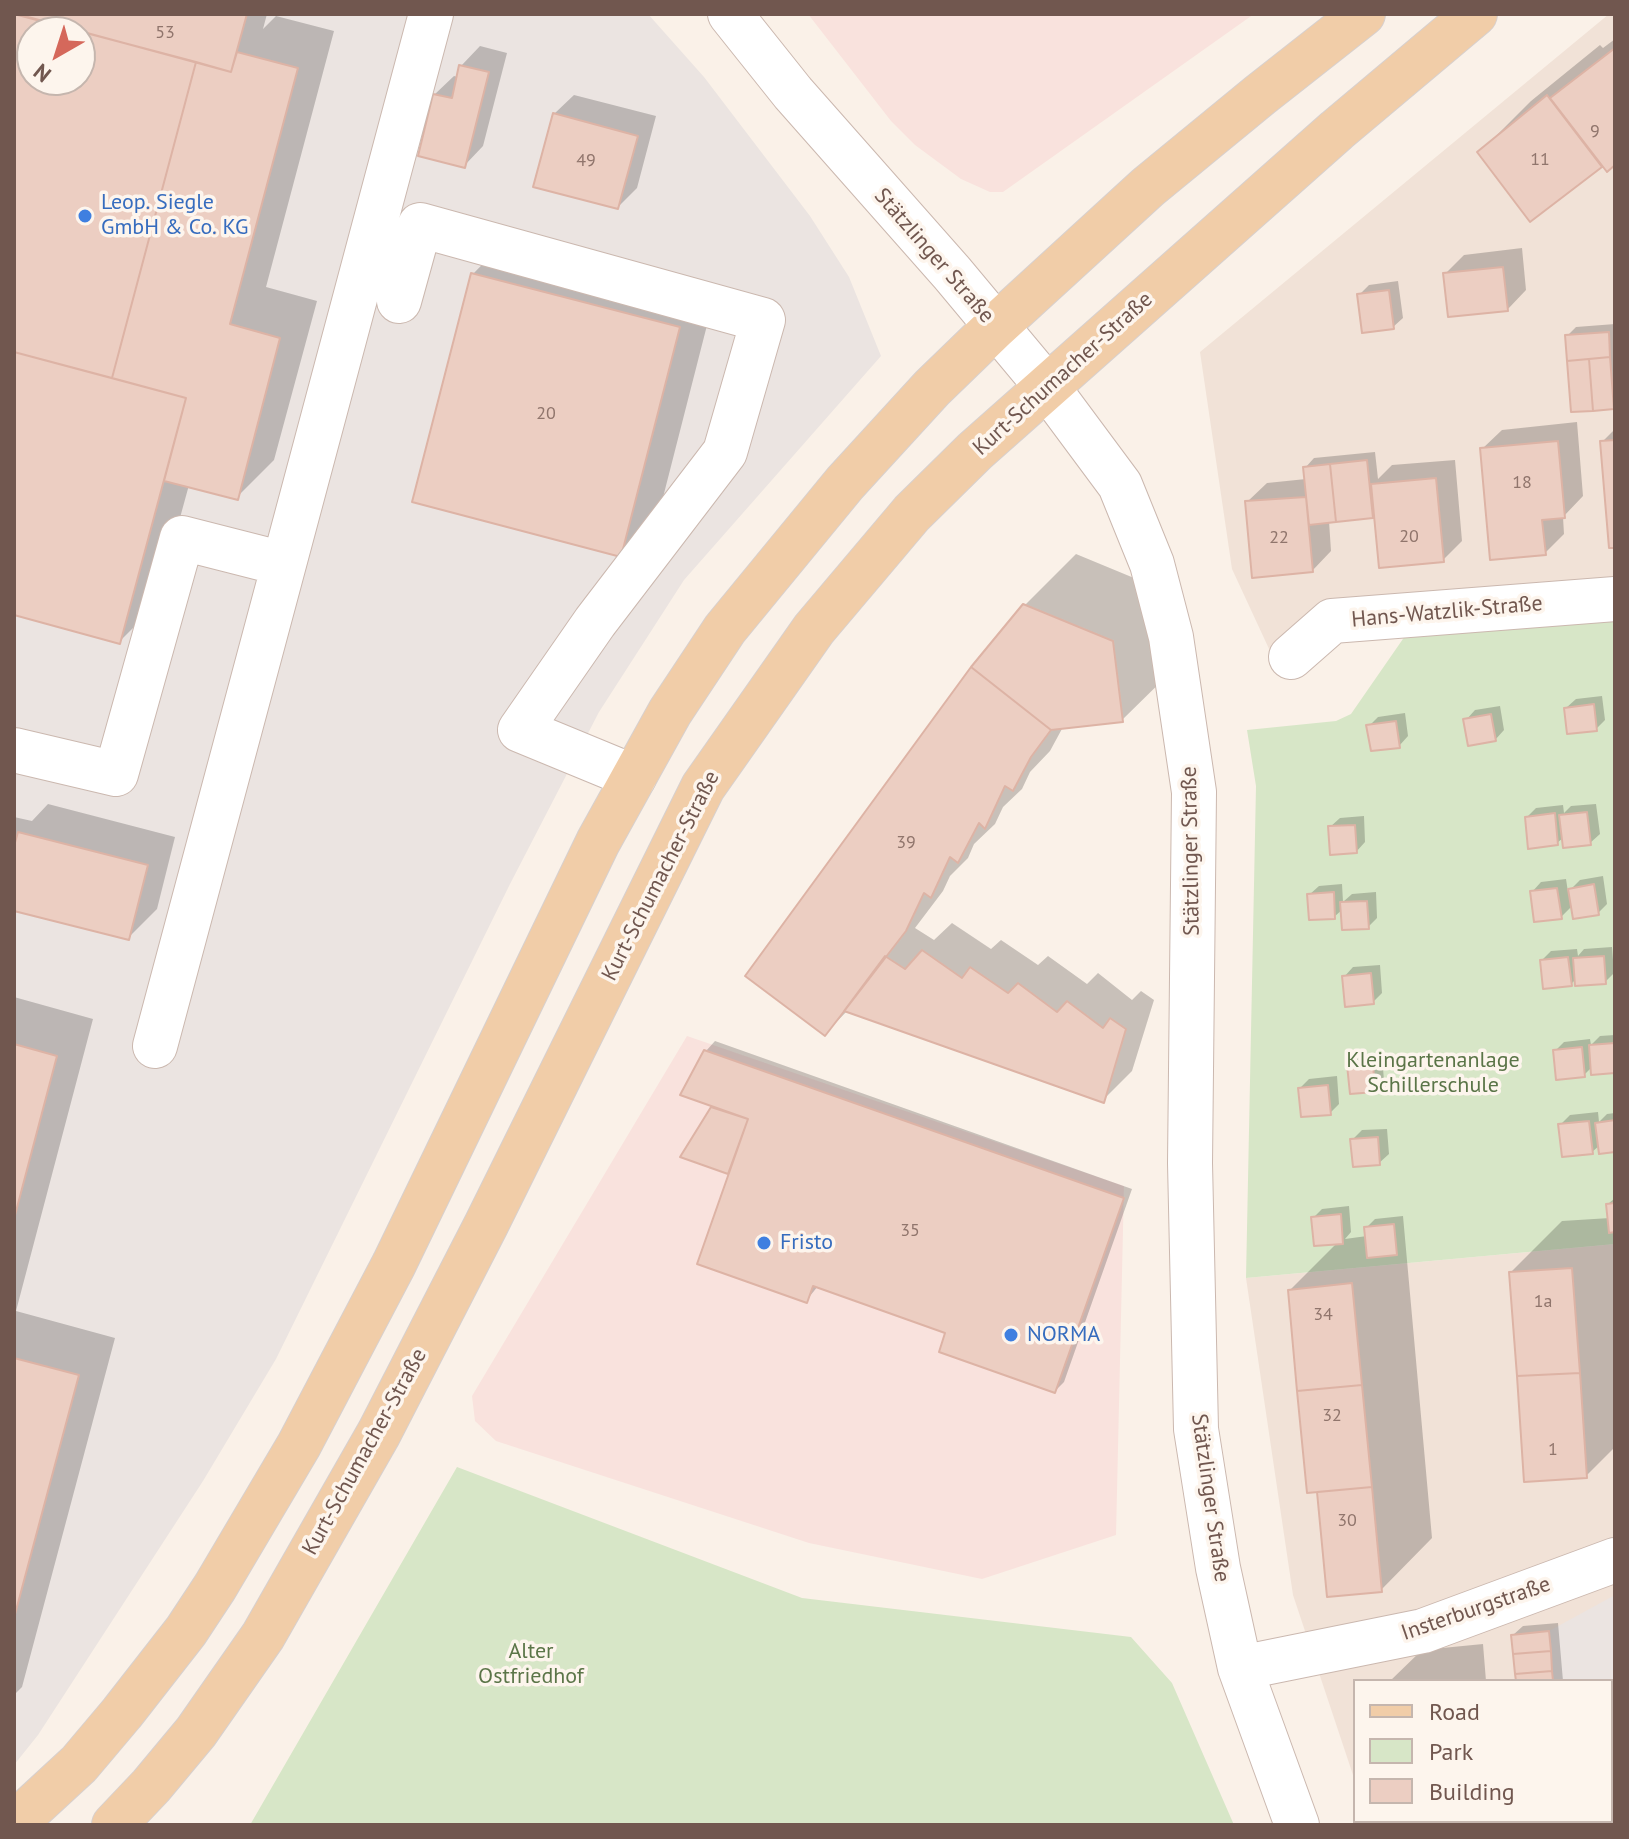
<!DOCTYPE html>
<meta charset="utf-8">
<style>
body{margin:0}
#map{position:relative;width:1629px;height:1839px;overflow:hidden;background:#faf1e8;font-family:"PT Sans",sans-serif}
canvas{display:block}
.frame{position:absolute;inset:0;border:16px solid #71574f;pointer-events:none}
.legend{position:absolute;left:1353px;top:1679px;width:260px;height:144px;box-sizing:border-box;background:#fdf5ed;border:2px solid #c5b6ae;margin:0;padding:10px 14px;list-style:none;font-size:24px;color:#71574f}
.legend li{display:flex;align-items:center;gap:16px;height:40px}
.legend b{width:40px;border:2px solid #c5b6ae}
.north{position:absolute;left:16px;top:16px;width:80px;height:80px;box-sizing:border-box;background:#fdf5ed;border:2px solid #c5b6ae;border-radius:50%;rotate:219deg;font-size:22px;font-weight:700;line-height:32px;text-align:center;color:#71574f}
.north::after{content:'';display:block;margin:auto;width:28px;height:36px;background:#d5685b;clip-path:polygon(50% 0,100% 100%,50% 72%,0 100%)}
</style>
<div id="map">
<canvas width="1629" height="1839"></canvas>
<div class="frame"></div>
<ul class="legend">
<li><b style="height:10px;background:#f1cda8"></b>Road</li>
<li><b style="height:22px;background:#d7e6c7"></b>Park</li>
<li><b style="height:22px;background:#eccec2"></b>Building</li>
</ul>
<div class="north">N</div>
</div>
<script>
const c = document.querySelector('canvas').getContext('2d');
c.lineJoin = 'round';
function fillPath(path, color) {
  c.fillStyle = color;
  c.fill(path, 'evenodd');
}
function poly(rows) {
  const path = new Path2D();
  for (const r of rows) {
    path.moveTo(r[0], r[1]);
    for (let i = 2; i < r.length; i += 2) path.lineTo(r[i], r[i + 1]);
  }
  return path;
}
function stroke(path, color, width, dash) {
  c.strokeStyle = color;
  c.lineWidth = width;
  c.lineCap = dash ? 'butt' : 'round';
  c.setLineDash(dash || []);
  c.stroke(path);
}
function label(font, color, halo, rows, align = 'center') {
  c.font = font + ' "PT Sans",sans-serif';
  c.lineWidth = 7;
  c.setLineDash([]);
  c.textBaseline = 'middle';
  c.strokeStyle = halo;
  c.fillStyle = color;
  for (const [text, x, y, turn = 0] of rows) {
    c.save();
    c.translate(x, y);
    c.rotate((+turn || 0) * Math.PI / 180);
    c.textAlign = isNaN(turn) ? turn : align;
    if (halo) c.strokeText(text, 0, 0);
    c.fillText(text, 0, 0);
    c.restore();
  }
}
const residential = poly([
 [1609,14,1615,14,1615,617,1405,636,1270,651,1232,569,1200,352],
 [1615,1244,1615,1825,1370,1825,1368,1821,1611,1821,1611,1681,1355,1681,1355,1781,1293,1595,1246,1278]
]);
const commercial = poly([
 [808,14,1254,14,1003,192,990,192,961,179,915,145,891,121],
 [687,1036,1124,1186,1116,1535,982,1579,809,1543,496,1441,475,1421,472,1396]
]);
const industrial = poly([
 [14,14,648,14,704,77,810,216,849,277,881,356,684,580,599,712,510,884,276,1359,203,1481,38,1735,14,1765],
 [32,32,80,32,80,80,32,80],
 [1615,1595,1615,1822,1528,1825,1528,1821,1611,1821,1611,1681,1515,1681,1511,1635,1549,1631]
]);
const green = poly([
 [1615,617,1615,1244,1246,1278,1256,786,1247,730,1336,721,1351,714,1405,636],
 [457,1467,802,1598,1131,1637,1172,1683,1234,1825,250,1825]
]);
const shadow = poly([
 [14,14,267,14,263,29,276,16,334,31,266,287,317,301,274,460,237,497,189,485,156,605,119,642,14,613],
 [32,16,227,73,80,33,80,80,32,80,32,32,76,32,28,19],
 [1615,39,1615,163,1603,165,1530,219,1480,152,1531,101,1600,45,1603,48],
 [480,46,507,53,483,146,464,166,434,95,454,76,458,77,461,66],
 [574,95,656,116,637,188,618,207,554,114],
 [510,236,716,290,658,517,621,554,473,274],
 [1522,248,1526,290,1507,310,1445,274,1464,255],
 [1398,281,1403,318,1393,327,1359,295,1369,285],
 [1615,324,1615,405,1573,410,1567,336,1576,327],
 [1577,422,1583,496,1563,517,1564,534,1545,553,1482,449,1502,430],
 [1615,429,1615,546,1602,442],
 [1375,452,1378,479,1392,465,1455,460,1462,541,1443,560,1375,513,1372,516,1329,521,1331,551,1312,571,1247,502,1267,483,1306,479,1305,468,1314,458],
 [1076,554,1163,590,1174,669,1122,720,1063,727,1050,751,1030,772,1022,789,1003,807,995,824,974,844,968,858,950,876,943,891,915,928,934,940,952,923,991,949,1001,940,1038,965,1048,956,1087,984,1098,973,1132,1000,1141,991,1154,1000,1132,1071,1103,1100,848,1010,825,1034,1024,606],
 [1602,696,1605,720,1596,729,1566,708,1576,699],
 [1500,706,1504,730,1495,740,1466,720,1475,710],
 [1405,713,1408,736,1399,746,1369,726,1378,717],
 [48,804,175,837,157,909,128,938,14,909,14,817,32,821],
 [1596,804,1600,834,1590,843,1564,837,1557,843,1527,817,1536,808,1563,805,1564,813,1571,806],
 [1364,816,1365,842,1356,852,1330,827,1340,818],
 [1603,876,1607,904,1598,913,1573,905,1561,917,1532,892,1541,882,1566,879,1568,892,1580,880],
 [1342,884,1343,902,1352,894,1376,892,1377,918,1368,927,1343,909,1334,917,1309,895,1319,886],
 [1612,947,1614,973,1605,982,1576,979,1571,984,1542,960,1551,951,1577,949,1578,956,1584,949],
 [1380,965,1382,993,1373,1002,1344,977,1353,967],
 [14,997,93,1019,16,1311,115,1338,22,1687,14,1695],
 [1615,1035,1615,1071,1592,1067,1584,1075,1555,1051,1564,1042,1590,1039,1591,1045,1600,1036],
 [715,1041,1132,1189,1064,1382,1055,1391,948,1332,818,1286,806,1301,734,1166,728,1171,713,1108,716,1106,706,1051],
 [1382,1055,1384,1081,1374,1090,1349,1066,1359,1057],
 [1337,1076,1339,1104,1330,1113,1300,1088,1309,1079],
 [1598,1112,1599,1122,1607,1114,1615,1113,1615,1150,1600,1145,1592,1152,1560,1125,1570,1115],
 [1387,1129,1389,1154,1379,1163,1352,1140,1362,1130],
 [1615,1198,1615,1447,1586,1476,1511,1272,1562,1221,1610,1218,1608,1204],
 [1349,1206,1351,1232,1345,1239,1367,1236,1366,1228,1375,1219,1403,1216,1432,1538,1381,1590,1318,1490,1290,1290,1338,1242,1313,1218,1322,1209],
 [1558,1623,1563,1681,1517,1681,1513,1635,1523,1626],
 [1483,1644,1486,1681,1390,1681,1422,1650]
]);
const building = poly([
 [14,14,196,62,112,378,14,352,14,14],
 [32,32,80,32,80,80,32,80,32,32],
 [17,14,247,14,231,72,17,14],
 [1615,48,1615,165,1607,172,1550,98,1615,48],
 [237,52,298,68,230,324,280,338,238,500,164,481,186,398,112,378,196,62,231,72,237,52],
 [459,65,489,72,465,168,418,156,433,94,452,98,459,65],
 [1547,95,1602,167,1530,222,1477,152,1547,95],
 [553,113,638,136,618,209,533,187,553,113],
 [1503,267,1508,311,1448,317,1443,273,1503,267],
 [471,273,680,327,621,557,412,502,471,273],
 [1389,290,1394,329,1362,333,1357,294,1389,290],
 [1609,332,1610,357,1567,361,1565,335,1609,332],
 [14,352,186,398,120,644,14,615,14,352],
 [1610,357,1614,409,1593,411,1589,359,1610,357],
 [1589,359,1593,411,1571,412,1567,361,1589,359],
 [1615,440,1615,548,1609,548,1600,441,1615,440],
 [1558,441,1565,518,1542,520,1546,555,1490,560,1480,448,1558,441],
 [1367,460,1373,518,1336,522,1330,464,1367,460],
 [1330,464,1336,522,1309,525,1303,467,1330,464],
 [1436,478,1444,562,1379,568,1371,484,1436,478],
 [1306,497,1313,572,1252,578,1245,501,1306,497],
 [1023,604,1113,641,1123,722,1051,730,971,667,1023,604],
 [971,667,1051,730,1031,757,1013,791,1005,786,985,829,979,823,958,863,950,857,931,898,924,893,906,931,825,1036,745,976,971,667],
 [1594,704,1597,731,1567,734,1564,708,1594,704],
 [1491,714,1496,741,1468,746,1463,719,1491,714],
 [1396,721,1400,748,1371,751,1366,725,1396,721],
 [1587,812,1591,845,1563,848,1559,815,1587,812],
 [1555,813,1558,845,1528,849,1525,817,1555,813],
 [1355,825,1357,853,1330,855,1328,826,1355,825],
 [18,832,148,865,129,940,14,911,14,846,18,832],
 [1594,884,1599,915,1573,919,1568,889,1594,884],
 [1557,888,1562,919,1534,922,1530,891,1557,888],
 [1334,892,1335,919,1309,920,1307,894,1334,892],
 [1367,901,1369,929,1342,930,1340,902,1367,901],
 [922,950,962,978,970,967,1008,993,1018,983,1057,1012,1067,1001,1103,1028,1110,1018,1126,1029,1104,1103,844,1011,885,956,905,969,922,950],
 [1604,956,1606,984,1575,986,1573,958,1604,956],
 [1568,957,1572,986,1543,989,1540,960,1568,957],
 [1371,973,1374,1004,1345,1007,1342,976,1371,973],
 [1615,1043,1615,1073,1591,1075,1589,1045,1615,1043],
 [14,1044,57,1056,14,1219,14,1044],
 [1582,1047,1585,1077,1556,1080,1553,1050,1582,1047],
 [704,1050,1124,1198,1055,1393,939,1352,945,1333,813,1286,807,1303,697,1264,748,1119,680,1095,704,1050],
 [1373,1064,1375,1092,1350,1094,1347,1065,1373,1064],
 [1328,1085,1331,1115,1301,1117,1298,1088,1328,1085],
 [711,1107,748,1119,728,1174,680,1157,711,1107],
 [1615,1120,1615,1152,1599,1154,1595,1123,1615,1120],
 [1589,1121,1593,1154,1562,1157,1558,1124,1589,1121],
 [1378,1137,1380,1165,1353,1167,1350,1139,1378,1137],
 [1615,1203,1615,1232,1609,1233,1606,1204,1615,1203],
 [1341,1214,1343,1244,1314,1246,1311,1217,1341,1214],
 [1394,1224,1397,1255,1367,1258,1364,1227,1394,1224],
 [1572,1268,1580,1373,1517,1376,1509,1272,1572,1268],
 [1352,1283,1362,1385,1297,1391,1288,1290,1352,1283],
 [14,1358,79,1375,14,1618,14,1358],
 [1580,1373,1587,1478,1524,1482,1517,1376,1580,1373],
 [1362,1385,1372,1487,1307,1493,1297,1391,1362,1385],
 [1372,1487,1382,1592,1327,1597,1317,1492,1372,1487],
 [1549,1631,1551,1651,1513,1654,1511,1635,1549,1631],
 [1551,1651,1552,1671,1515,1674,1513,1654,1551,1651],
 [1552,1671,1553,1681,1516,1681,1515,1674,1552,1671],
 [1615,1783,1615,1823,1611,1824,1611,1784,1615,1783],
 [1527,1821,1565,1821,1566,1825,1528,1825,1527,1821],
 [1565,1821,1588,1821,1588,1825,1566,1825,1565,1821],
 [1588,1821,1610,1821,1611,1824,1588,1825,1588,1821]
]);
const minor = poly([
 [730,14,793,93,952,273,1048,388,1120,485,1152,564,1171,637,1194,792,1190,1163,1196,1429,1218,1568,1240,1668,1297,1825],
 [399,301,420,225,763,320,725,452,595,622,520,730,634,777],
 [1291,657,1332,621,1615,599],
 [14,750,116,774,182,538,284,564,431,14],
 [155,1046,284,564],
 [1240,1668,1423,1631,1615,1560]
]);
const major = poly([
 [14,1824,79,1764,122,1713,186,1631,215,1587,299,1445,394,1264,598,842,670,712,725,629,845,483,932,388,995,327,1148,187,1260,95,1363,14],
 [114,1825,151,1786,196,1732,263,1636,379,1433,486,1225,703,787,814,629,912,513,975,451,1337,130,1475,14]
]);
const markers = [
 [85,216,8,"#3f7fe0"],
 [764,1243,8,"#3f7fe0"],
 [1011,1335,8,"#3f7fe0"]
];
const numberNames = [
 ["53",165,33],
 ["9",1595,132],
 ["11",1540,160],
 ["49",586,161],
 ["20",546,414],
 ["18",1522,483],
 ["20",1409,537],
 ["22",1279,538],
 ["39",906,843],
 ["35",910,1231],
 ["1a",1543,1302],
 ["34",1323,1315],
 ["32",1332,1416],
 ["1",1553,1450],
 ["30",1347,1521]
];
const shopNames = [
 ["Leop. Siegle",101,203],
 ["GmbH & Co. KG",101,228],
 ["Fristo",780,1243],
 ["NORMA",1027,1335]
];
const streetNames = [
 ["Stätzlinger Straße",934,256,49],
 ["Kurt-Schumacher-Straße",1063,374,-42],
 ["Hans-Watzlik-Straße",1447,612,-5],
 ["Stätzlinger Straße",1191,851,-91],
 ["Kurt-Schumacher-Straße",661,876,-63],
 ["Kurt-Schumacher-Straße",365,1452,-61],
 ["Stätzlinger Straße",1210,1498,82],
 ["Insterburgstraße",1476,1609,-19]
];
const parkNames = [
 ["Kleingartenanlage",1433,1061],
 ["Schillerschule",1433,1086],
 ["Alter",531,1652],
 ["Ostfriedhof",531,1677]
];
fillPath(residential, '#f1e2d7');
fillPath(commercial, '#f9e2dd');
fillPath(industrial, '#ebe4e1');
fillPath(green, '#d7e6c7');
fillPath(shadow, '#0003');
fillPath(building, '#eccec2');
stroke(building, '#ddb3a5', 2);
stroke(minor, '#cbb8af', 46);
stroke(major, '#d7d0ce', 46);
stroke(minor, '#fff', 44);
stroke(major, '#f1cda8', 44);
for (const [x, y, r, color] of markers) {
  const dot = new Path2D();
  dot.arc(x, y, r, 0, 2 * Math.PI);
  c.fillStyle = color;
  c.fill(dot);
  stroke(dot, '#fdf5ed', 3);
}
label('18px', '#90756c', null, numberNames);
label('22px', '#366cbe', '#fdf5ed', shopNames, 'left');
label('22px', '#71574f', '#fdf5ed', streetNames);
label('22px', '#5b7548', '#fdf5ed', parkNames);
</script>
